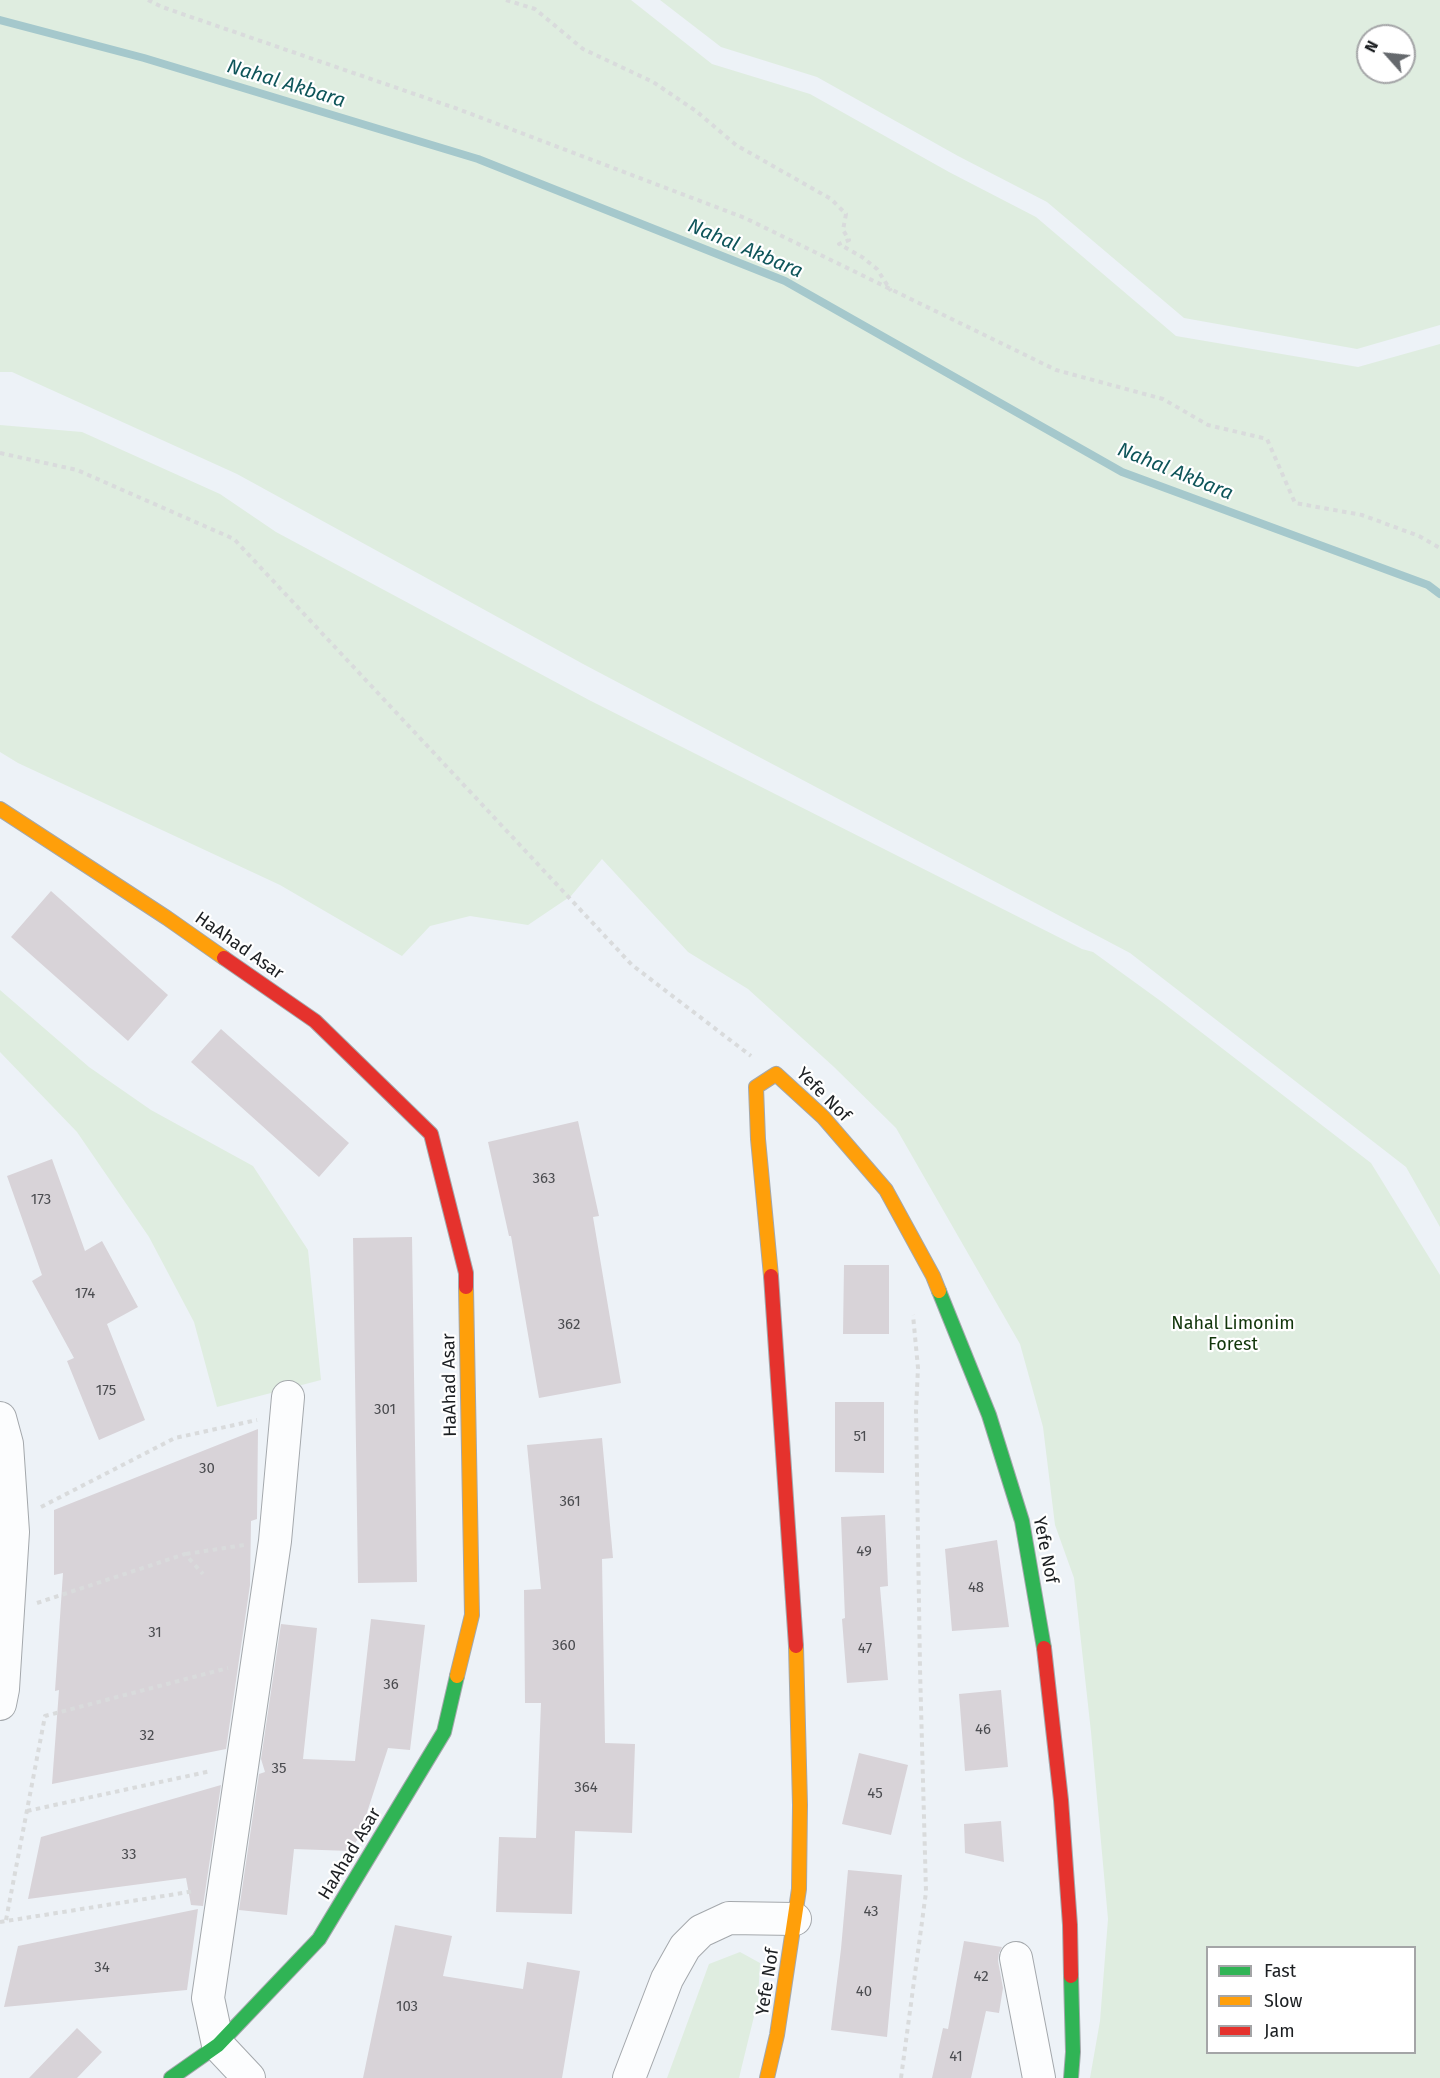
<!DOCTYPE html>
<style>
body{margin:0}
#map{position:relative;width:1440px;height:2078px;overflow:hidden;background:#edf2f7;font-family:"Fira Sans",sans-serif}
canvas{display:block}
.legend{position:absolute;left:1206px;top:1946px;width:210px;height:108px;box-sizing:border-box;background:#fff;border:2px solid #a4a5a7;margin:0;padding:8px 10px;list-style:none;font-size:18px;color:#1c1f22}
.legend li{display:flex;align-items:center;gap:12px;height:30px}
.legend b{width:30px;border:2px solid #a4a5a7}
.north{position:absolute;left:1356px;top:24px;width:60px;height:60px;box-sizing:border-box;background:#fff;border:2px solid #a4a5a7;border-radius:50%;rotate:297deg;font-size:16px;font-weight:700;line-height:24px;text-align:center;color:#1c1f22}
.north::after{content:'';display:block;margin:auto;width:21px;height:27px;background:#65696d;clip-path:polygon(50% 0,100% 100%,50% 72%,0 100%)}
</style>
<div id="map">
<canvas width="1440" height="2078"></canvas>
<ul class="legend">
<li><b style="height:8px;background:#30b455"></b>Fast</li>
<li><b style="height:8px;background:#ff9f0a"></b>Slow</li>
<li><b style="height:8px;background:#e5322d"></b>Jam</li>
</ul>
<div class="north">N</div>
</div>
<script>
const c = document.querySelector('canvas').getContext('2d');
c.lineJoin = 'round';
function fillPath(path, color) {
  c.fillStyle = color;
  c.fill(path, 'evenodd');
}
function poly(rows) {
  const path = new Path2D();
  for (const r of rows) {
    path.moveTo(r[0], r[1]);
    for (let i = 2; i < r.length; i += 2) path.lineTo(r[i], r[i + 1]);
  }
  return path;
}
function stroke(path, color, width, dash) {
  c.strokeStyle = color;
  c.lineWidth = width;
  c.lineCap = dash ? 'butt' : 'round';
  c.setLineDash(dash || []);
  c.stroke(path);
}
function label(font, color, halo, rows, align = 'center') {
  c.font = font + ' "Fira Sans",sans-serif';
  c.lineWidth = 4.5;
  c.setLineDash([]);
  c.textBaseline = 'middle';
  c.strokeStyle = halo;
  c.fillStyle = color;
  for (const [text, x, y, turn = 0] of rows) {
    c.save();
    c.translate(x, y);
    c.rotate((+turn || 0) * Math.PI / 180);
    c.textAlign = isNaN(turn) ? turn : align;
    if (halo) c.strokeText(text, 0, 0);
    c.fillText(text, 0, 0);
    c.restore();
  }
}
const green = poly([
 [0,0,631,0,712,64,810,94,949,172,1036,217,1176,336,1358,367,1440,344,1440,1227,1406,1167,1130,953,585,665,237,474,12,372,0,372],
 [660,0,1440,0,1440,325,1357,349,1184,318,1047,202,958,156,817,77,721,47],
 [1368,36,1404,36,1404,72,1368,72],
 [0,425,82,432,220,494,276,532,589,700,1082,949,1093,952,1162,1002,1371,1163,1440,1275,1440,2078,1090,2078,1100,2021,1108,1919,1091,1732,1074,1578,1055,1525,1043,1427,1020,1344,896,1128,834,1067,748,989,688,952,602,859,571,896,528,925,470,916,430,926,402,956,280,885,18,763,0,752],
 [1208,1948,1414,1948,1414,2052,1208,2052],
 [0,990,89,1067,151,1110,253,1166,308,1250,321,1380,217,1407,194,1322,149,1237,77,1132,0,1052],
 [740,1952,760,1963,758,2000,739,2078,667,2078,709,1964]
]);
const stream = poly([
 [0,20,144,58,478,159,785,281,1122,472,1428,585,1440,594]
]);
const building = poly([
 [51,891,168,995,128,1041,11,937],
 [221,1029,349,1143,319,1177,191,1062],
 [578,1121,599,1216,593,1217,621,1383,539,1398,511,1236,509,1236,488,1142],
 [52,1159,85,1251,102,1241,138,1307,107,1324,145,1420,99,1440,67,1361,74,1358,32,1281,42,1275,7,1176],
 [412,1237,417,1582,358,1583,353,1238],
 [844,1265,889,1265,889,1334,843,1334],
 [835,1402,884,1402,884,1473,835,1472],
 [258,1429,257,1519,251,1521,250,1585,226,1749,52,1784,59,1690,55,1691,63,1573,54,1575,54,1510],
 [602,1438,613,1558,602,1559,605,1743,635,1744,632,1833,575,1831,572,1914,496,1912,499,1837,536,1838,541,1703,525,1703,524,1590,541,1589,527,1445],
 [885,1515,888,1586,880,1587,888,1680,847,1683,842,1619,845,1618,841,1517],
 [997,1540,1009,1627,952,1631,945,1549],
 [371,1619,425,1625,410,1750,388,1748,359,1837,350,1851,294,1849,287,1915,239,1910,259,1774,265,1772,261,1759,281,1624,317,1628,303,1759,355,1761],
 [1001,1690,1008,1767,965,1771,959,1694],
 [859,1753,908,1765,891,1835,842,1824],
 [221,1785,203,1906,191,1905,186,1878,28,1899,41,1837],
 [1001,1821,1004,1862,965,1853,964,1824],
 [848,1870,902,1875,887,2037,831,2030,841,1949],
 [198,1909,187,1990,4,2007,18,1946],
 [395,1925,452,1936,443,1976,523,1989,527,1962,580,1971,562,2078,363,2078],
 [964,1941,1002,1947,999,1953,998,1961,1003,1988,999,2013,986,2011,971,2078,932,2078,943,2028,948,2029],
 [77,2028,102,2052,77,2078,29,2078]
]);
const path = poly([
 [148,0,162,7,458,109,745,218,1056,370,1163,399,1208,425,1267,439,1295,503,1362,515,1419,536,1440,548],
 [506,0,535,9,583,49,653,82,696,111,736,145,831,199,846,214,843,230,849,240,839,244,862,257,877,269,891,291],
 [0,453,77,470,234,539,632,965,751,1056],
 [41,1507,175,1438,257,1420],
 [186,1554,244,1545],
 [37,1603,185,1554,203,1574],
 [27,1811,211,1771],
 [6,1920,45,1716,228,1668],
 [0,1922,195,1891],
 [901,2078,926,1892,920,1669,916,1410,918,1368,913,1315]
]);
const street = poly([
 [0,1418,7,1444,13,1532,3,1689,0,1704],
 [1016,1958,1039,2078],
 [249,2078,218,2045,208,1998,275,1541,288,1397],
 [629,2078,667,1979,685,1947,701,1931,729,1918,795,1919]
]);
const fast = poly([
 [939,1291,989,1415,1022,1521,1044,1648],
 [171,2078,218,2045,319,1939,444,1732,457,1676],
 [1071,2078,1073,2052,1071,1976]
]);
const slow = poly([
 [0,809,167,918,224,958],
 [771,1276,758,1139,756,1087,776,1074,823,1117,886,1190,933,1276,939,1291],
 [457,1676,472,1615,466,1287],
 [767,2078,777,2035,799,1889,800,1805,796,1646]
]);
const jam = poly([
 [224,958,315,1021,431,1134,466,1273,466,1287],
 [771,1276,796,1646],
 [1044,1648,1061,1800,1070,1925,1071,1976]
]);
const numberNames = [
 ["363",544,1179],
 ["173",41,1200],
 ["174",85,1294],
 ["362",569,1325],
 ["175",106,1391],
 ["301",385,1410],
 ["51",860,1437],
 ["30",207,1469],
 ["361",570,1502],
 ["49",864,1552],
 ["48",976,1588],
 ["31",155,1633],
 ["360",564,1646],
 ["47",865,1649],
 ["36",391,1685],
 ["46",983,1730],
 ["32",147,1736],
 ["35",279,1769],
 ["364",586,1788],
 ["45",875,1794],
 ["33",129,1855],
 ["43",871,1912],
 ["34",102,1968],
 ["42",981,1977],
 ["40",864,1992],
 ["103",407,2007],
 ["41",956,2057]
];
const streetNames = [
 ["HaAhad Asar",239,946,35],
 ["Yefe Nof",823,1095,45],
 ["HaAhad Asar",450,1385,-91],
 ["Yefe Nof",1045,1550,79],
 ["HaAhad Asar",350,1854,-59],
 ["Yefe Nof",768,1982,-81]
];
const parkNames = [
 ["Nahal Limonim",1233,1324],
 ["Forest",1233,1345]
];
const waterNames = [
 ["Nahal Akbara",286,84,17],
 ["Nahal Akbara",745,249,23],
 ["Nahal Akbara",1175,472,22]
];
fillPath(green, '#dfede0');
stroke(stream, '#a5c8cc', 8);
fillPath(building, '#d8d3d8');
stroke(street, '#a4a8ac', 34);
stroke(fast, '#a4a8ac', 16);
stroke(slow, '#a4a8ac', 16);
stroke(jam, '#a4a8ac', 16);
stroke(path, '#d9dbdc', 4, [4.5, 4.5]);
stroke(street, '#fcfdfe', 32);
stroke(fast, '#30b455', 14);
stroke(slow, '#ff9f0a', 14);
stroke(jam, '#e5322d', 14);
label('15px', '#4b4c50', null, numberNames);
label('18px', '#1c1f22', '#fff', streetNames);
label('18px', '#12360b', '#fff', parkNames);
label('italic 20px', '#0f555a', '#fff', waterNames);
</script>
